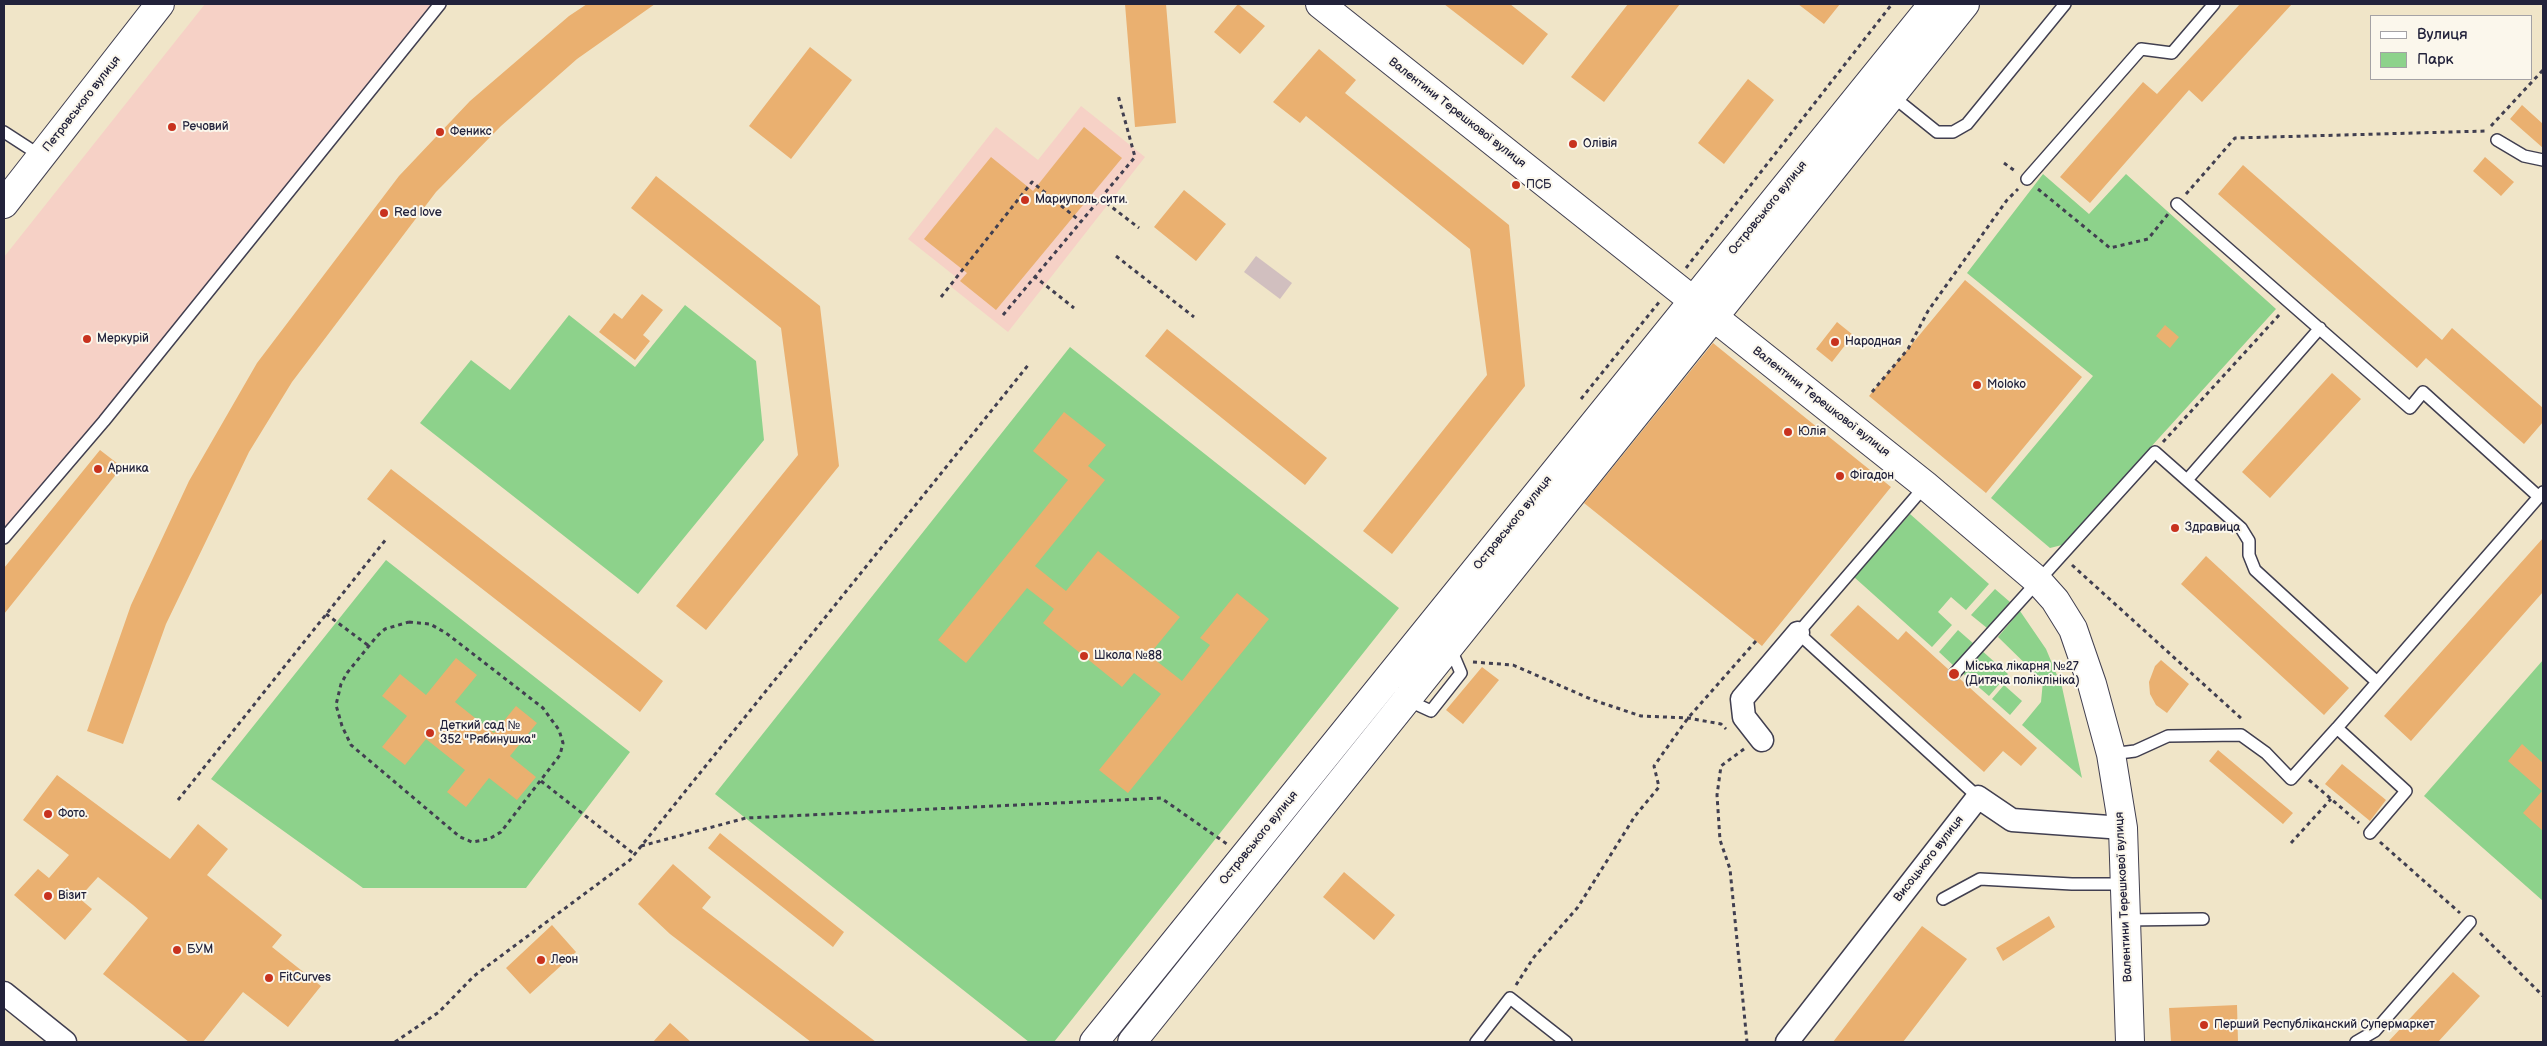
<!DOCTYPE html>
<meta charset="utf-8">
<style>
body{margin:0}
#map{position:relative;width:2547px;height:1046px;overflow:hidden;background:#f0e5c8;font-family:"Balsamiq Sans",sans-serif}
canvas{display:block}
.frame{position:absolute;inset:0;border:5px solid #22223b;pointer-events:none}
.legend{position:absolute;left:2370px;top:15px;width:162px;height:65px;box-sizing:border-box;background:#fbf7ec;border:1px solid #a4a2a5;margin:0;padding:6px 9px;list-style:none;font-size:15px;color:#22223b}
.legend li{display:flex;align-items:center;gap:10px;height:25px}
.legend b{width:25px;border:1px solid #a4a2a5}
</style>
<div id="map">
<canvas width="2547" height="1046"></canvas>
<div class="frame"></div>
<ul class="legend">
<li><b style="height:6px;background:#fff"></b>Вулиця</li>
<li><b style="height:14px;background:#8dd28b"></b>Парк</li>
</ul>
</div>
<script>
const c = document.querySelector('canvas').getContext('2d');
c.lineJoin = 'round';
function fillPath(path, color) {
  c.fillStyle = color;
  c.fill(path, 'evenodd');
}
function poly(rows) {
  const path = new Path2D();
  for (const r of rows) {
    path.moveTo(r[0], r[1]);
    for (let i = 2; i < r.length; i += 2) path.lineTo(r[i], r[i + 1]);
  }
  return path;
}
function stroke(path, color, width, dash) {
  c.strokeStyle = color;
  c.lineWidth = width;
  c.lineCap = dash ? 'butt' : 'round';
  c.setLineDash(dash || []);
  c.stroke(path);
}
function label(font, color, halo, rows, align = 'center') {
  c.font = font + ' "Balsamiq Sans",sans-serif';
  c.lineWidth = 4;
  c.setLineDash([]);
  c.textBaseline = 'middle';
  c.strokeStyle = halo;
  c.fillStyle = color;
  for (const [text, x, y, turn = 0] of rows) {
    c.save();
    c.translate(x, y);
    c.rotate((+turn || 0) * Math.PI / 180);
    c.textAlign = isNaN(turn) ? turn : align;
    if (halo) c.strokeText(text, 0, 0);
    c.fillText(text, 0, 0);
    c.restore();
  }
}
const built = poly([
 [205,4,440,4,4,538,4,257],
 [1081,106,1145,157,1008,332,950,286,956,277,908,239,996,127,1038,160]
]);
const industrial = poly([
 [1256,256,1292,283,1280,299,1244,272]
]);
const green = poly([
 [2043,174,2089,214,2126,174,2276,309,2062,545,2050,548,1991,498,2093,376,1967,273],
 [685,305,756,361,764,440,638,594,420,423,471,360,510,390,569,315,635,367],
 [1070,347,1399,608,1054,1042,1029,1042,715,794],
 [1910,514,1989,584,1966,610,1951,597,1938,612,1952,625,1932,647,1854,577],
 [386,560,630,752,526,888,363,888,211,779],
 [1995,589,2010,602,1987,628,1971,615],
 [2020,611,2046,649,2062,687,2082,778,2022,725,2041,702,2043,681,1998,637],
 [1958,630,1974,644,1954,666,1939,652],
 [1980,649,2008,674,1989,696,1960,671],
 [2543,660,2543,901,2424,796],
 [2004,685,2022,701,2010,715,1992,699]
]);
const building = poly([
 [587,4,655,4,577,59,501,126,436,192,292,382,249,452,166,624,123,744,87,731,131,605,189,481,257,363,399,176,470,101,569,16],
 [1125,4,1166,4,1176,123,1135,127],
 [1238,4,1265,26,1240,54,1214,32],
 [1444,4,1510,4,1548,34,1523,65],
 [1628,4,1680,4,1604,102,1571,77],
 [1798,4,1840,4,1824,24],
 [2240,4,2292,4,2202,102,2189,90,2090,203,2060,177,2143,82,2157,94],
 [810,47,852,80,791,159,749,126],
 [1319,49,1356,80,1345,93,1509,225,1525,386,1392,554,1363,531,1487,375,1470,249,1306,116,1300,123,1273,102],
 [1748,79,1774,100,1724,164,1698,143],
 [2522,105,2543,124,2543,148,2510,119],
 [1084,127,1122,158,996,310,960,281,967,273,924,239,991,157,1033,191],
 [2485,157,2514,182,2501,196,2473,171],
 [2243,165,2442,340,2452,328,2543,408,2543,422,2524,444,2426,358,2417,368,2218,194],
 [656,176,820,306,839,466,706,630,676,606,798,455,781,328,631,208],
 [1184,190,1226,224,1196,261,1154,227],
 [1965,280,2082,377,1986,493,1869,396],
 [642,294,663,310,643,335,650,341,635,360,599,332,614,313,622,319],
 [1837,322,1853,335,1832,362,1816,349],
 [2165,325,2179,337,2170,348,2156,336],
 [1167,329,1327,458,1305,485,1145,356],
 [1713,343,1891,487,1762,646,1584,503],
 [2332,373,2361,399,2270,498,2242,472],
 [1064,412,1106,445,1088,466,1105,480,1035,566,1066,591,1098,551,1180,617,1149,655,1182,681,1210,645,1200,638,1237,593,1269,619,1128,793,1099,770,1161,694,1134,673,1122,687,1043,623,1054,609,1027,588,966,663,938,640,1068,480,1033,451],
 [100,450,122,467,4,614,4,568],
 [391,469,663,681,640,712,367,499],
 [2543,538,2543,592,2411,741,2384,716],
 [2206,556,2349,688,2324,715,2181,584],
 [1858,605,1898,640,1906,631,1948,669,1947,676,1949,680,1956,681,1960,679,2037,748,2021,766,2003,751,1984,772,1830,635],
 [456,658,477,675,455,702,494,733,516,706,537,723,510,756,536,777,517,800,489,778,466,807,447,792,465,770,426,739,405,765,382,747,407,716,382,696,400,674,426,695],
 [2161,660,2189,684,2167,713,2156,705,2150,694,2149,682,2155,666],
 [1482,667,1499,680,1463,724,1446,710],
 [2522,744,2543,763,2543,831,2523,813,2542,791,2508,761],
 [2218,750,2293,813,2283,824,2209,761],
 [2342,764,2386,800,2370,821,2325,784],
 [57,775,170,859,198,824,228,849,207,875,282,935,272,947,321,986,288,1027,243,992,203,1042,189,1042,103,974,148,918,133,905,98,877,79,898,92,909,65,940,14,895,38,869,49,878,69,855,23,820],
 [720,833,844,932,833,947,708,848],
 [673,864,711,897,702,908,876,1042,811,1042,670,934,638,904],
 [1344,872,1395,915,1374,940,1323,897],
 [2049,916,2055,927,2003,961,1996,948],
 [552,925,576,952,530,994,506,968],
 [1922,926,1967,959,1903,1042,1833,1042],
 [2453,972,2480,996,2438,1042,2388,1042],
 [2237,1005,2238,1042,2171,1042,2169,1008],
 [670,1023,691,1042,653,1042]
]);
const path = poly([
 [2491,126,2543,70],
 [2004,163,2015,171],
 [2038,189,2110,248,2148,239,2168,214],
 [2186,194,2235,138,2486,131],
 [1100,198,1139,228],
 [1116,256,1194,317],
 [1686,268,1892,4],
 [1034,276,1074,308],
 [941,297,1032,182,1080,221],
 [1003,315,1135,157,1118,95],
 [1872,392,1908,349,1928,311,2007,200,2018,189],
 [1581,399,1660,301],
 [2163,442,2280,314],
 [2072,565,2243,720],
 [326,614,369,646],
 [409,622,430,624,446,633,543,708,559,730,563,743,560,755,501,832,489,839,472,842,460,837,351,745,342,726,336,705,341,684,347,673,377,636,385,629,409,622],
 [1473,662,1513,665,1593,700,1641,716,1688,718,1721,724,1726,729],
 [1744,749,1721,766,1717,795,1720,840,1730,869,1747,1042],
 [2309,780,2359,823],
 [541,781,634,854],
 [178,800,387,538],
 [2380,842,2460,913],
 [2291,843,2331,799],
 [641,846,746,818,1161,798,1227,844],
 [2480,933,2543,996],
 [1516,985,1534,957,1578,907,1635,816,1659,787,1654,766,1688,718,1756,641],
 [395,1042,439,1012,474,976,630,860,1029,364]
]);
const service = poly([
 [1891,95,1937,132,1953,132,1967,124,2065,4],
 [4,132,41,156],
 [2497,140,2524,156,2543,160],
 [2027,179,2141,49,2172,53,2214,4],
 [2177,204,2410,408,2423,392,2539,497],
 [2187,480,2320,328],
 [1925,486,1798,633,1978,797],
 [4,538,104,421,440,4],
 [1954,674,2155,452,2241,528,2249,541,2249,555,2255,570,2377,682],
 [1407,700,1431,711,1461,673,1450,647],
 [2337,728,2543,492],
 [2111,754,2135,751,2168,736,2241,735,2266,753,2291,779,2337,728,2406,791,2370,833],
 [1943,899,1980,879,2072,884,2124,884],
 [2125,920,2203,919],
 [1476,1042,1510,998,1566,1042],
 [2356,1042,2375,1031,2470,922]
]);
const minor = poly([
 [1762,740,1744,717,1742,699,1798,633],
 [4,993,65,1042],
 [1787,1042,1978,797,2012,820,2123,828]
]);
const tertiary = poly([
 [1320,4,1925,485,2038,581,2055,600,2073,629,2092,684,2111,754,2123,828,2130,1042],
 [1094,1042,1933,4],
 [1132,1042,1965,4]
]);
const secondary = poly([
 [4,204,160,4]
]);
const markers = [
 [172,127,5,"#c8321e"],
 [440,132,5,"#c8321e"],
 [1573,144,5,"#c8321e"],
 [1516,185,5,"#c8321e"],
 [1025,200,5,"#c8321e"],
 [384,213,5,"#c8321e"],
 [87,339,5,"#c8321e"],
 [1835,342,5,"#c8321e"],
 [1977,385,5,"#c8321e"],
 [1788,432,5,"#c8321e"],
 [98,469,5,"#c8321e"],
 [1840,476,5,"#c8321e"],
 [2175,528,5,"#c8321e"],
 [1084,656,5,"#c8321e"],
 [1954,674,6,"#c8321e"],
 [430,733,5,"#c8321e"],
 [48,814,5,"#c8321e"],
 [48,896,5,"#c8321e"],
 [177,950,5,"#c8321e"],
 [541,960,5,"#c8321e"],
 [269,978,5,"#c8321e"],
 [2204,1025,5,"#c8321e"]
];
const streetNames = [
 ["Петровського вулиця",82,104,-52],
 ["Валентини Терешкової вулиця",1457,113,38],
 ["Островського вулиця",1768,208,-51],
 ["Валентини Терешкової вулиця",1821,402,38],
 ["Островського вулиця",1513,523,-51],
 ["Островського вулиця",1259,838,-51],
 ["Висоцького вулиця",1929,859,-52],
 ["Валентини Терешкової вулиця",2124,897,-93]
];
const poiNames = [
 ["Речовий",182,127],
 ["Феникс",450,132],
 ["Олівія",1583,144],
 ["ПСБ",1526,185],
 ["Мариуполь сити.",1035,200],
 ["Red love",394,213],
 ["Меркурій",97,339],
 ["Народная",1845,342],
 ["Moloko",1987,385],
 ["Юлія",1798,432],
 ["Арника",108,469],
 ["Фігадон",1850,476],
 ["Здравица",2185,528],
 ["Школа №88",1094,656],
 ["Міська лікарня №27",1965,667],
 ["(Дитяча поліклініка)",1965,681],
 ["Деткий сад №",440,726],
 ["352 \"Рябинушка\"",440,740],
 ["Фото.",58,814],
 ["Візит",58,896],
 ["БУМ",187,950],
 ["Леон",551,960],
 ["FitCurves",279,978],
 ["Перший Республiканский Супермаркет",2214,1025]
];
fillPath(built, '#f6d1c6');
fillPath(industrial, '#d1bfbf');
fillPath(green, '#8dd28b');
fillPath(building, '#eab070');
stroke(service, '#413f50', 14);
stroke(minor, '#413f50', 25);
stroke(tertiary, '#413f50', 30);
stroke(secondary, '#413f50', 30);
stroke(path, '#413f50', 3, [4, 4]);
stroke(service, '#fff', 11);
stroke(minor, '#fff', 22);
stroke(tertiary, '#fff', 28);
stroke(secondary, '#fff', 28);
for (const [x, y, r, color] of markers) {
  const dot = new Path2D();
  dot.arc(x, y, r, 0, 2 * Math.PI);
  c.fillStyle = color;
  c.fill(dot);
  stroke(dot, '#fbf7ec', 2);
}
label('12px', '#22223b', '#fbf7ec', streetNames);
label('12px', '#22223b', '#fbf7ec', poiNames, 'left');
</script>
